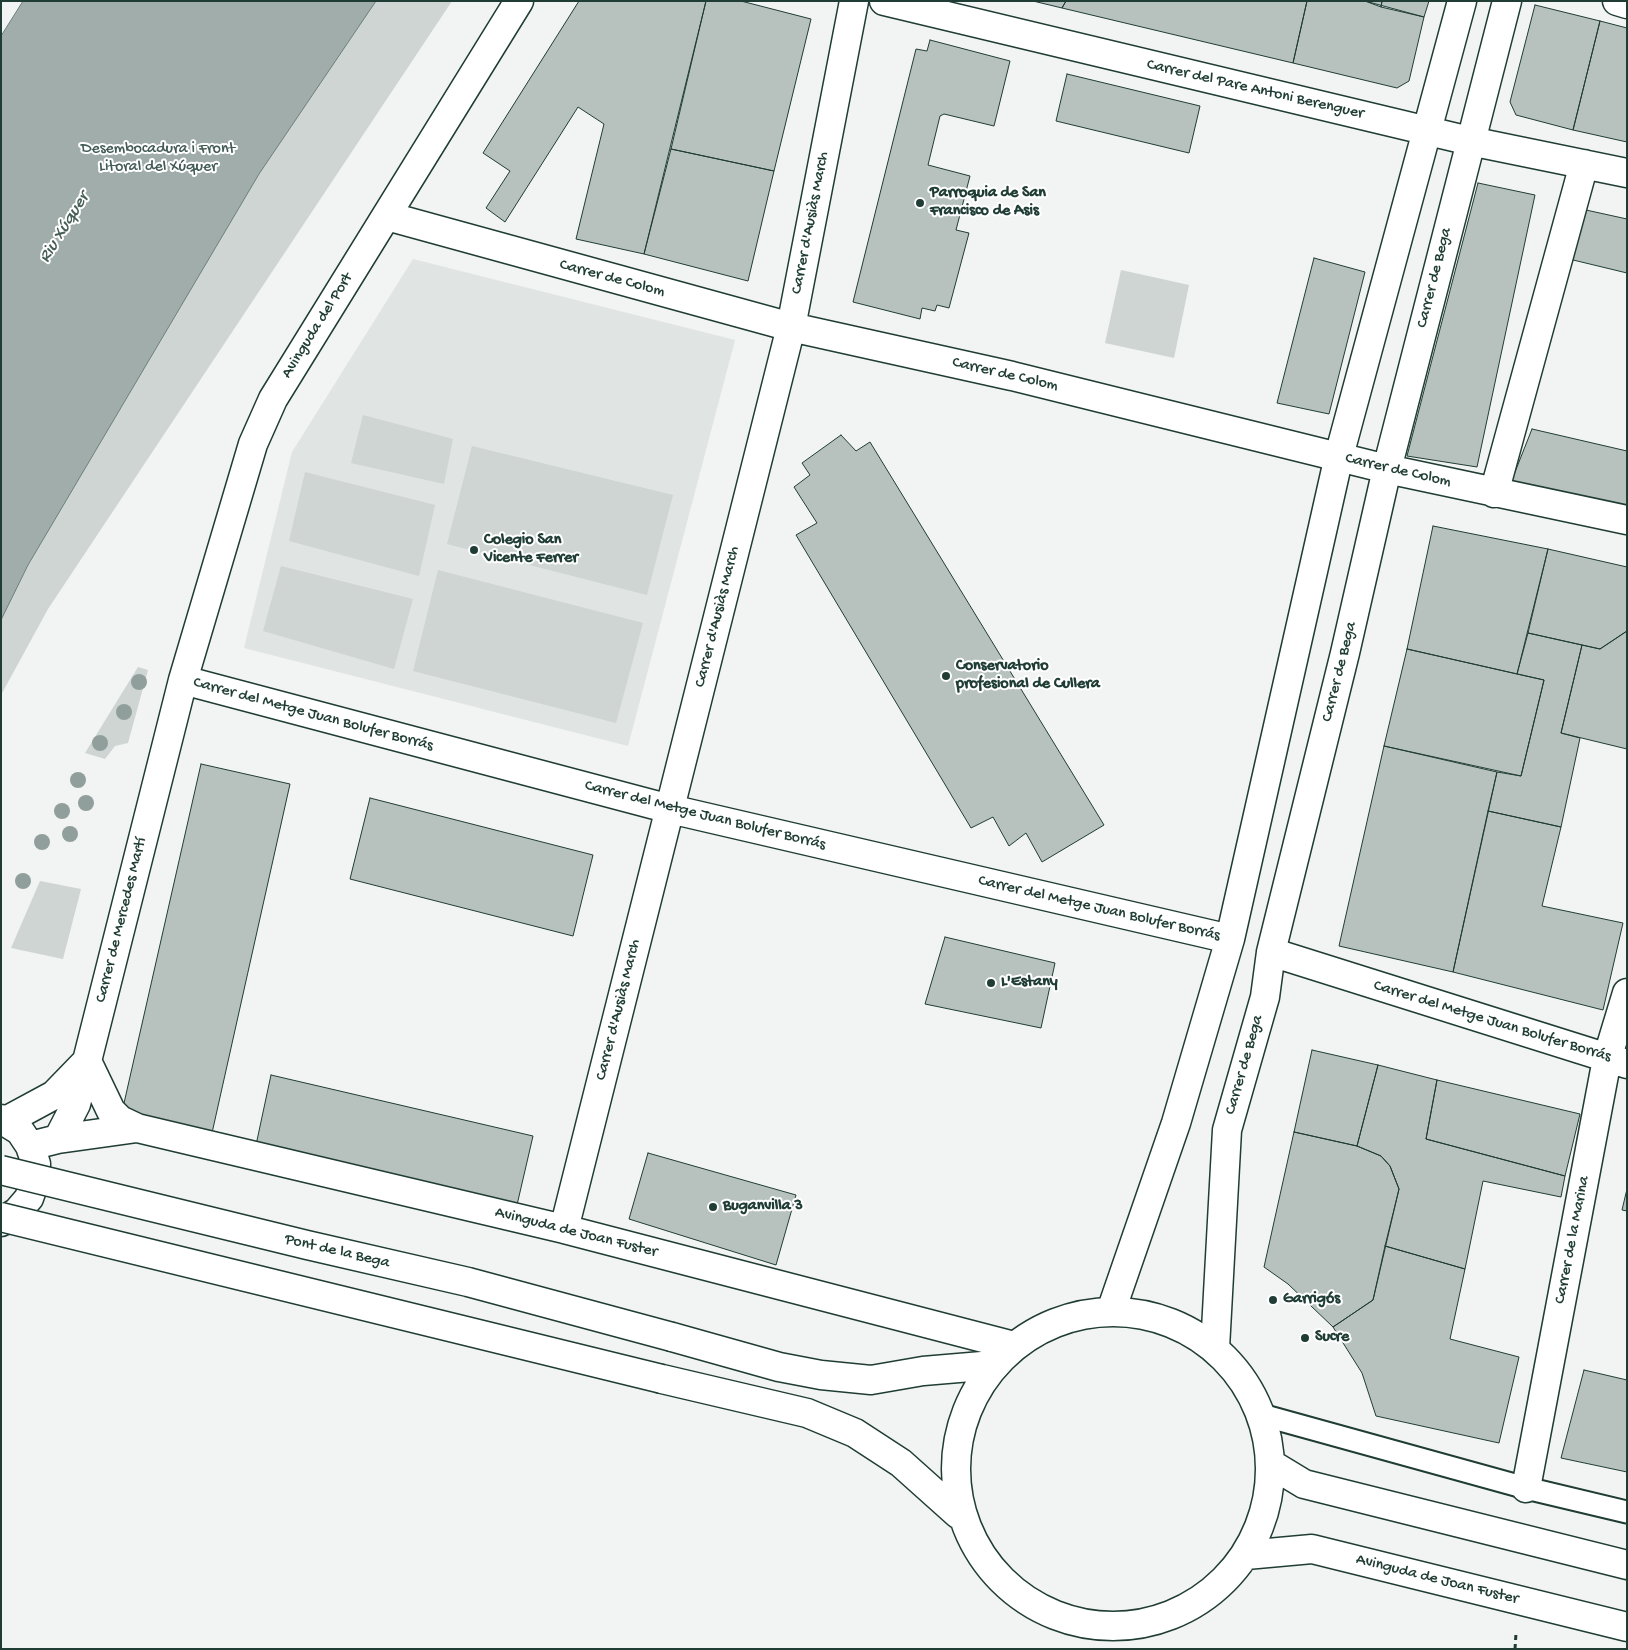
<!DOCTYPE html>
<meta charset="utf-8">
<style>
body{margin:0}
#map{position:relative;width:1628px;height:1650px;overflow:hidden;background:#f2f3f3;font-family:"Gochi Hand",sans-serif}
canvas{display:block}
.frame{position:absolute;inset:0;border:2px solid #1f3d34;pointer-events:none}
</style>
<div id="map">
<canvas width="1628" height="1650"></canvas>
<div class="frame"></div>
</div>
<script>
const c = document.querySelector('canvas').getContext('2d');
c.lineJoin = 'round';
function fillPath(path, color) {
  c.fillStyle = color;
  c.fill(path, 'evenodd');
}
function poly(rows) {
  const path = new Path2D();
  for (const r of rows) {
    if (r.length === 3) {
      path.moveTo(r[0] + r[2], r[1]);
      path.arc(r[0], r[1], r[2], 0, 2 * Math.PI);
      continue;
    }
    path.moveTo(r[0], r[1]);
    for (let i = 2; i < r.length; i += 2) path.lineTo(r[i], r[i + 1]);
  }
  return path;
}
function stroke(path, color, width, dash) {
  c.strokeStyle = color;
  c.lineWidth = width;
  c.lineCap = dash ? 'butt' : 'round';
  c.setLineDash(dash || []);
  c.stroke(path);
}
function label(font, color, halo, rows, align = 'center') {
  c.font = font + ' "Gochi Hand",sans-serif';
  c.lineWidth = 4;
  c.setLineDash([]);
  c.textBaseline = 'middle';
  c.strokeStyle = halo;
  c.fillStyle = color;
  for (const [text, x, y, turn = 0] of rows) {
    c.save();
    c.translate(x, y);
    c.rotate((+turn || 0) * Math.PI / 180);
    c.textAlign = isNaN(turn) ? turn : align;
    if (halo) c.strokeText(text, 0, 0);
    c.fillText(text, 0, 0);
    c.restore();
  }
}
const built = poly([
 [413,259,735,340,628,746,244,648,292,452]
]);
const green = poly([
 [58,1,452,1,48,609,1,695,1,87],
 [1121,270,1189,285,1174,358,1105,343],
 [363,415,453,439,444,484,351,463],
 [472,446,673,495,647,595,447,544],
 [305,472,435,505,419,576,289,541],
 [281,566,413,599,394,669,263,631],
 [438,570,643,623,616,723,413,671],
 [138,667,148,670,128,743,115,746,105,759,85,753],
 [40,881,81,889,63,959,11,948]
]);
const water = poly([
 [23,1,376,1,259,174,28,565,1,620,1,36,23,1]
]);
const building = poly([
 [579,1,706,1,644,254,576,239,604,124,578,107,505,222,486,208,510,171,483,153,579,1],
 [706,1,741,1,811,19,774,171,671,149,706,1],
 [1033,1,1066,1,1062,8,1033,1],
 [1066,1,1307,1,1293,63,1062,8,1066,1],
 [1307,1,1365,1,1424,17,1409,81,1397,88,1293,63,1307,1],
 [1365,1,1382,1,1381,7,1365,1],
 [1382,1,1429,1,1424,17,1381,7,1382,1],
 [1535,5,1600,21,1573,130,1516,115,1510,102,1535,5],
 [1600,21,1627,28,1627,142,1573,130,1600,21],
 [930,40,1010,61,994,126,944,114,940,116,928,165,970,176,956,230,969,233,949,308,937,305,935,311,922,308,920,319,853,302,916,49,927,51,930,40],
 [1067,74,1200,106,1189,153,1056,121,1067,74],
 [671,149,774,171,748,281,644,254,671,149],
 [1478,183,1535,195,1477,467,1407,456,1478,183],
 [1586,210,1627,219,1627,273,1569,259,1586,210],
 [1314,258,1365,272,1329,414,1277,403,1314,258],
 [1532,429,1627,451,1627,507,1511,482,1532,429],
 [841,435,856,451,870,442,1104,825,1042,862,1026,833,1009,846,993,817,971,828,796,535,817,523,794,487,810,475,802,463,841,435],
 [1433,526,1548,549,1517,674,1407,649,1433,526],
 [1548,549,1627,567,1627,631,1600,649,1528,633,1548,549],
 [1627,631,1627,749,1561,733,1582,645,1600,649,1627,631],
 [1528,633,1582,645,1561,733,1580,738,1561,827,1488,811,1497,772,1521,776,1544,680,1517,674,1528,633],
 [1407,649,1544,680,1521,776,1384,746,1407,649],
 [1384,746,1497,772,1453,972,1339,946,1384,746],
 [201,764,290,784,212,1133,122,1112,201,764],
 [370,798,593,855,573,936,350,879,370,798],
 [1488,811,1561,827,1542,906,1623,923,1603,1010,1453,972,1488,811],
 [945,937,1055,963,1041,1028,925,1004,945,937],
 [1312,1050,1378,1065,1357,1146,1294,1132,1312,1050],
 [1378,1065,1437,1080,1426,1139,1565,1176,1561,1197,1483,1181,1465,1269,1385,1246,1399,1189,1390,1166,1381,1156,1357,1146,1378,1065],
 [271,1075,533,1136,517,1205,256,1145,271,1075],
 [1437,1080,1580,1114,1565,1176,1426,1139,1437,1080],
 [1294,1132,1357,1146,1381,1156,1390,1166,1399,1189,1373,1300,1333,1327,1288,1284,1264,1267,1294,1132],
 [648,1153,796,1195,776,1265,629,1219,648,1153],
 [1627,1189,1627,1211,1622,1210,1627,1189],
 [1385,1246,1465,1269,1450,1339,1519,1357,1499,1443,1376,1416,1362,1373,1333,1327,1373,1300,1385,1246],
 [1584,1370,1627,1380,1627,1472,1561,1458,1584,1370]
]);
const path = poly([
 [1515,1649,1516,1633]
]);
const lane = poly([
 [1262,1415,1526,1488,1627,1512]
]);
const street = poly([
 [884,1,1470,141,1627,173],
 [1617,1,1627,4],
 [387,216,791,327,1012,376,1387,469,1627,520],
 [1494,493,1584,164],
 [183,680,670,809,1230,939],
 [1271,952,1627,1064],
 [87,1061,111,1111,120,1120,137,1128,564,1229,1014,1346],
 [1,1119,20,1131,30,1146,36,1164,35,1181,29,1198,17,1212,1,1222],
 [6,1121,54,1095,87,1061,183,680,253,444,273,399,519,1],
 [58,1139,76,1104,87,1062],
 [30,1146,58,1139,137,1128],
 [564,1229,791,327,854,1],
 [1111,1311,1176,1123,1230,939,1339,456,1462,1],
 [1215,1348,1227,1130,1265,997,1271,952,1345,653,1387,469,1507,1],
 [1526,1488,1607,1059,1627,993]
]);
const secondary = poly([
 [1113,1469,157],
 [672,1337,779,1367,821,1375,871,1380,923,1371,994,1365],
 [662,1379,807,1413,855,1433,901,1463,958,1514],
 [1271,1464,1304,1484,1627,1565],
 [1246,1555,1312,1549,1627,1627]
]);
const secondaryBridge = poly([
 [1,1170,307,1245,468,1282,672,1337],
 [1,1217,662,1379]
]);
const trees = [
 [139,682],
 [124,712],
 [100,743],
 [78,780],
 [86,803],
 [62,811],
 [70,834],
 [42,842],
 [23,881]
];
const markers = [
 [920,203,5,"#1f3d34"],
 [474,550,5,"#1f3d34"],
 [946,676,5,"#1f3d34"],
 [991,983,5,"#1f3d34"],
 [713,1207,5,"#1f3d34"],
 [1273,1300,5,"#1f3d34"],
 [1305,1338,5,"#1f3d34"]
];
const streetNames = [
 ["Carrer del Pare Antoni Berenguer",1255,90,13],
 ["Carrer d'Ausiàs March",811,223,-79],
 ["Carrer de Bega",1435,278,-76],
 ["Carrer de Colom",612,279,15],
 ["Avinguda del Port",318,326,-58],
 ["Carrer de Colom",1005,375,13],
 ["Carrer de Colom",1398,471,13],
 ["Carrer d'Ausiàs March",718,617,-76],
 ["Carrer de Bega",1340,672,-76],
 ["Carrer del Metge Juan Bolufer Borrás",313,715,15],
 ["Carrer del Metge Juan Bolufer Borrás",705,816,14],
 ["Carrer del Metge Juan Bolufer Borrás",1099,909,13],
 ["Carrer de Mercedes Martí",122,920,-76],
 ["Carrer d'Ausiàs March",619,1010,-76],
 ["Carrer del Metge Juan Bolufer Borrás",1492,1022,17],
 ["Carrer de Bega",1245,1065,-74],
 ["Avinguda de Joan Fuster",576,1233,14],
 ["Carrer de la Marina",1573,1240,-79],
 ["Pont de la Bega",337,1252,13],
 ["Avinguda de Joan Fuster",1437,1580,14]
];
const parkNames = [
 ["Desembocadura i Front",158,150],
 ["Litoral del Xúquer",158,168]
];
const poiNames = [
 ["Parroquia de San",930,194],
 ["Francisco de Asis",930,212],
 ["Colegio San",484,541],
 ["Vicente Ferrer",484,559],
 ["Conservatorio",956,667],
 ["profesional de Cullera",956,685],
 ["L'Estany",1001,983],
 ["Buganvilla 3",723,1207],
 ["Garrigós",1283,1300],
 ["Sucre",1315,1338]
];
const waterNames = [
 ["Riu Xúquer",65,228,-58]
];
fillPath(built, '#e0e4e3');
fillPath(green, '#ced5d3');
fillPath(water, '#a1adaa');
stroke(water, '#6d807b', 1);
fillPath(building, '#b7c1bd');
stroke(building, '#1f3d34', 1);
stroke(lane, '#1f3d34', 25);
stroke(street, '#1f3d34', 31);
stroke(secondary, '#1f3d34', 31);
stroke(path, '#1f3d34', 3, [5, 4]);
stroke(lane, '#fff', 21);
stroke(street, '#fff', 28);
stroke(secondary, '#fff', 28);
stroke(secondaryBridge, '#1f3d34', 31, []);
stroke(secondaryBridge, '#fff', 28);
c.fillStyle = '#919f9c';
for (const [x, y] of trees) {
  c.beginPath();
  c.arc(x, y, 8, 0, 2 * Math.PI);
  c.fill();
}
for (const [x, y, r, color] of markers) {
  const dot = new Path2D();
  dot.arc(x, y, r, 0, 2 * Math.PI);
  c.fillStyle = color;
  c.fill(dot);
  stroke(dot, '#fff', 2);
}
label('16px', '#1f3d34', '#fff', streetNames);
label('16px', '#425b54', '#fff', parkNames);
label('bold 16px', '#1f3d34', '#fff', poiNames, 'left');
label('italic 18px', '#465f57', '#fff', waterNames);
</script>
